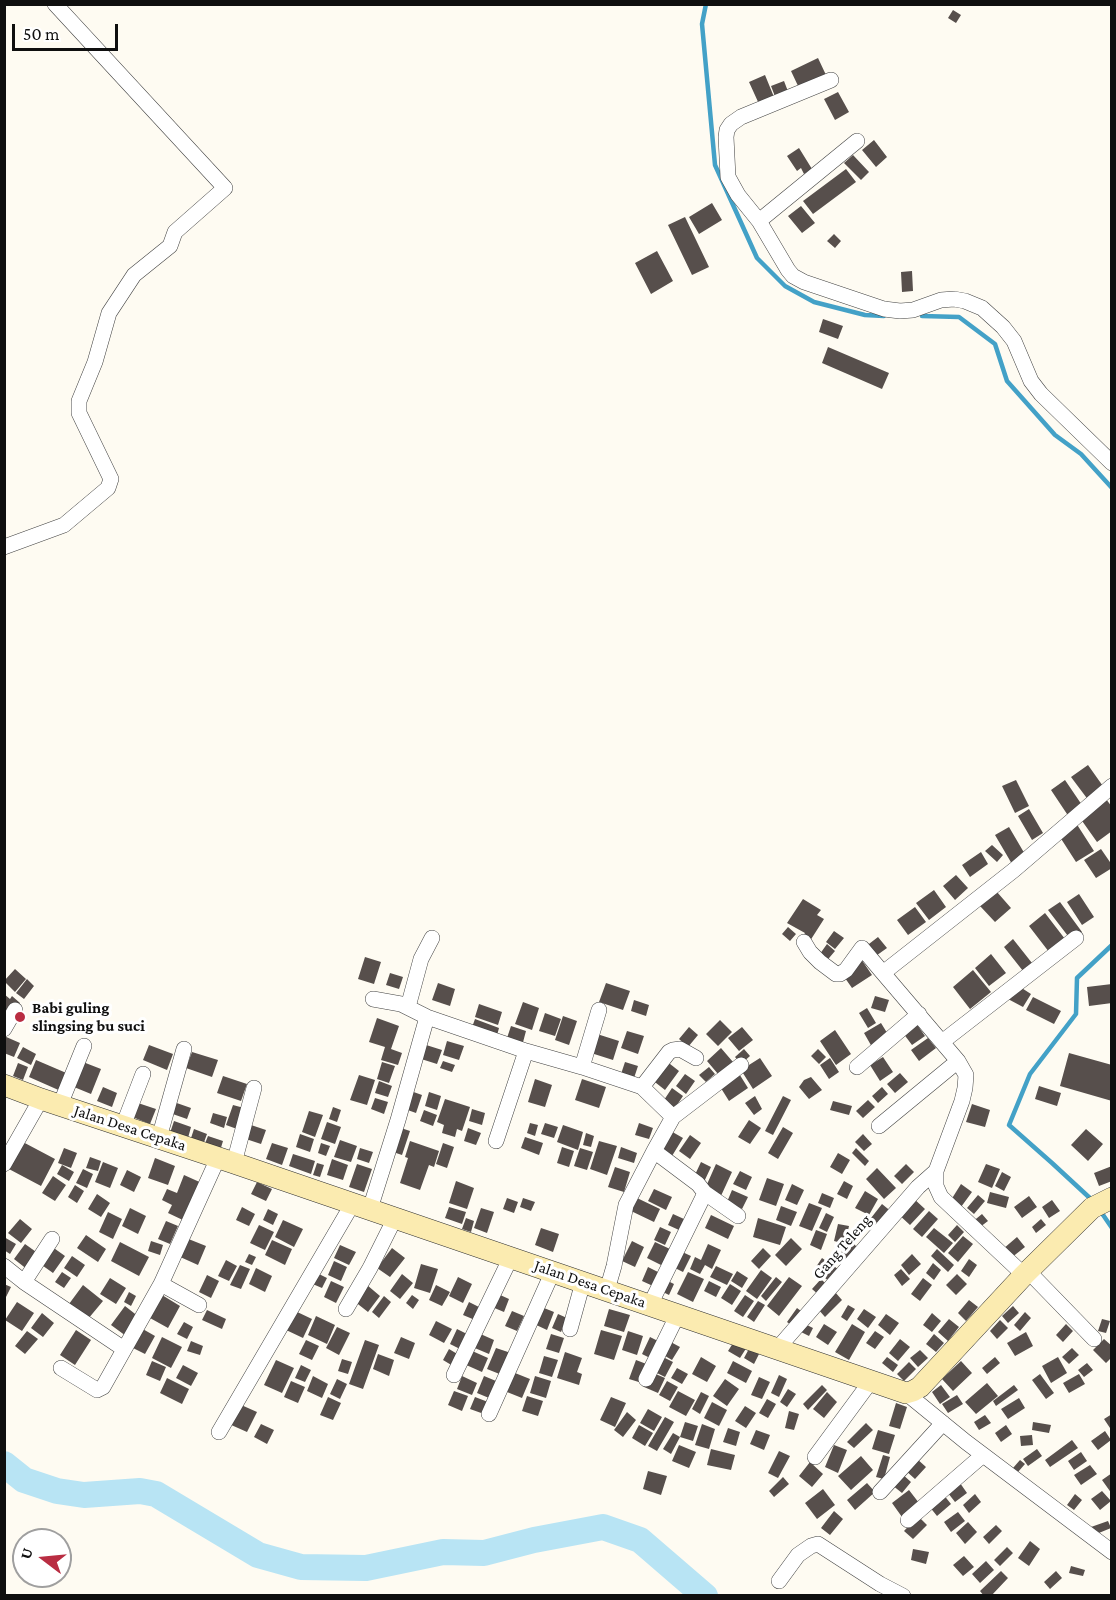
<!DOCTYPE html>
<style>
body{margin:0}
#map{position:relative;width:1116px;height:1600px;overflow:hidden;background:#fefbf2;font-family:"Crimson Pro",serif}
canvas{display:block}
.frame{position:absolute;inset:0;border:6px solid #0f0f0f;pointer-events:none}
.north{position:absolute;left:12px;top:1528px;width:60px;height:60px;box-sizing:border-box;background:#fff;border:2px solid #9f9f9f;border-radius:50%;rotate:286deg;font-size:16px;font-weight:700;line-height:24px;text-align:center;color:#0f0f0f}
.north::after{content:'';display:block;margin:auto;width:21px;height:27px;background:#b92d42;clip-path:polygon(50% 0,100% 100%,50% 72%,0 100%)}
.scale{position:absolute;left:12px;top:24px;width:106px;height:27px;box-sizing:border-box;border:3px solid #0f0f0f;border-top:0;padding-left:8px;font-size:18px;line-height:21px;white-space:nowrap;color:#0f0f0f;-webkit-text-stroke:4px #fff;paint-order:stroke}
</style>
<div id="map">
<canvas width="1116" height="1600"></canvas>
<div class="frame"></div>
<div class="north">U</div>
<div class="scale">50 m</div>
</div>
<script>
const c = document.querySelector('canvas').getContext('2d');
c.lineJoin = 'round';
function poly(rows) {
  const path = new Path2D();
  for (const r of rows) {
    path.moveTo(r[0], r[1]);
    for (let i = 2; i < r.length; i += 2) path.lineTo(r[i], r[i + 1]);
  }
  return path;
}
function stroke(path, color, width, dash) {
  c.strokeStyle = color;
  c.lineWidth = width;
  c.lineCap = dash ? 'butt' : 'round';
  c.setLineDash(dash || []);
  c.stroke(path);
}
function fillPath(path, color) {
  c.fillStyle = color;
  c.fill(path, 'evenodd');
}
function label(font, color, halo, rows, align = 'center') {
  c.font = font + ' "Crimson Pro",serif';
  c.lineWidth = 6;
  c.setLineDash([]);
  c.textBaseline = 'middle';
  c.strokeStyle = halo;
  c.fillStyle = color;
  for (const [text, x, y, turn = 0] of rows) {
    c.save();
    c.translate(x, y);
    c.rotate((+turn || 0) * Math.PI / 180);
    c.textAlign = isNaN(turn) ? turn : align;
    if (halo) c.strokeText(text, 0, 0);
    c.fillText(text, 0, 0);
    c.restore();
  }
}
const stream = poly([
 [706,4,702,24,715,165,757,258,785,286,814,302,865,315,884,316],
 [922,316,959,317,995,344,1007,381,1055,435,1081,454,1112,488],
 [1092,1200,1052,1163,1009,1125,1030,1074,1076,1014,1077,978,1112,945],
 [1099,1209,1112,1228]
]);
const river = poly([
 [4,1464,24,1480,57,1491,84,1495,140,1491,156,1494,258,1555,301,1567,366,1568,443,1552,484,1553,534,1540,603,1527,640,1540,705,1596]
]);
const building = poly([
 [953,10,961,15,956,23,948,18],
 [818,58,826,75,799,88,791,71],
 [765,75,774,97,759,104,749,82],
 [784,81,789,94,776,99,771,86],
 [838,92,849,112,835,120,824,99],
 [874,140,887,157,876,167,862,150],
 [799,148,812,169,804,174,801,168,797,171,787,156],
 [853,155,869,172,861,180,844,163],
 [846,169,856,182,813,214,803,201],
 [712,203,722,220,699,234,689,217],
 [801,206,815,223,802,233,788,216],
 [685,217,709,267,692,275,668,225],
 [834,234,841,241,835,248,827,241],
 [657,251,673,281,651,294,635,263],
 [912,271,913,291,902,292,901,272],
 [823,319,843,326,838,339,819,332],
 [828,347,889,373,882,389,822,363],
 [1088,765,1105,789,1089,801,1071,777],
 [1016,780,1029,806,1015,813,1002,786],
 [1065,780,1084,808,1069,817,1051,790],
 [1106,799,1112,807,1112,831,1097,842,1080,818],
 [1029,809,1043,833,1032,840,1018,816],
 [1076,823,1094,851,1076,862,1058,834],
 [1009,827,1026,856,1012,864,995,835],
 [992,845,1003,855,997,862,985,851],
 [1101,849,1112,865,1112,868,1096,878,1084,860],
 [981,852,988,864,970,877,962,865],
 [956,875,968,888,955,900,943,886],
 [934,890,946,907,929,920,916,903],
 [997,892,1011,908,995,922,980,906],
 [1079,894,1094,917,1082,925,1067,902],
 [803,899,821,910,817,915,824,919,808,944,801,939,805,933,787,923],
 [1060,902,1082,932,1071,940,1048,910],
 [915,907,926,922,908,935,897,920],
 [1045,913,1065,939,1049,952,1029,926],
 [788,927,796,934,790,941,782,934],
 [834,931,844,938,835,949,826,942],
 [878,937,887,948,873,958,865,947],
 [1013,939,1032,963,1023,971,1004,947],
 [827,944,835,951,824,964,817,958],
 [991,954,1006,973,989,986,975,968],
 [859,956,872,975,852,988,845,978,854,972,851,967],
 [365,957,381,962,374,984,358,979],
 [15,969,26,979,15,992,4,981],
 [973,970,991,992,970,1009,953,987],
 [390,973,403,977,399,989,386,985],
 [27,979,34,986,24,999,16,993],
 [438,983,455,989,450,1006,432,1000],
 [606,983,630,991,623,1010,599,1002],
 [1112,984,1112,1003,1089,1006,1087,987],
 [1017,985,1031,994,1023,1007,1008,999],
 [4,994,10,999,12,996,20,1003,10,1015,4,1011],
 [875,996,889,1000,885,1012,871,1008],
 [1033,997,1061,1011,1054,1024,1026,1010],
 [634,1000,649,1005,646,1016,631,1011],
 [523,1002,539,1008,532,1030,515,1024],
 [479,1004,502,1012,498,1025,475,1017],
 [867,1008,876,1023,868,1028,859,1013],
 [545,1013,561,1019,555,1036,539,1031],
 [563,1016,577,1021,569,1045,555,1040],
 [377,1018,399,1026,391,1049,402,1053,398,1065,381,1060,385,1047,369,1042],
 [475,1019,499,1028,496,1039,471,1030],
 [720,1020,732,1032,718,1046,706,1034],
 [881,1023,889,1036,872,1047,864,1033],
 [916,1023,925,1036,912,1045,903,1033],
 [511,1026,526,1031,522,1046,506,1041],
 [689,1027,698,1035,688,1047,679,1039],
 [742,1027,753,1040,739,1051,728,1038],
 [835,1030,851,1054,836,1065,820,1041],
 [627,1031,644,1036,638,1054,621,1048],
 [597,1034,619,1041,613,1060,591,1053],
 [4,1036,20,1043,14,1057,4,1053],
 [928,1038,936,1048,919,1061,911,1050],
 [447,1041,464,1046,459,1060,443,1055],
 [423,1044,442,1050,437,1064,418,1058],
 [149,1045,173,1054,167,1070,143,1060],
 [23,1047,36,1054,31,1065,17,1058],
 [721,1048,733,1062,718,1074,707,1061],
 [744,1049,750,1056,741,1064,735,1057],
 [818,1049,826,1057,819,1064,811,1056],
 [192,1052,218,1060,212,1077,186,1068],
 [1069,1053,1112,1065,1112,1101,1060,1086],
 [883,1057,893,1072,880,1081,870,1065],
 [760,1058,772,1076,753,1089,741,1070],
 [830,1058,839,1072,829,1079,820,1065],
 [36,1060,71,1075,63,1092,29,1077],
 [665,1060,679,1071,665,1090,651,1079],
 [443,1061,455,1065,452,1072,440,1068],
 [83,1062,101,1069,91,1094,74,1087],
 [382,1062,395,1066,389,1083,377,1079],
 [625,1062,638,1066,633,1081,620,1077],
 [18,1063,28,1067,23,1080,13,1076],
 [709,1067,715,1074,706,1082,699,1075],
 [738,1072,748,1088,729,1101,719,1085],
 [900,1073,908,1082,895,1093,887,1084],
 [685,1074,695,1081,686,1094,676,1086],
 [359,1075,375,1080,367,1105,350,1100],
 [223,1076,247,1084,241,1101,217,1093],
 [811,1077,822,1090,809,1099,799,1087,804,1080],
 [535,1079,552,1085,545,1107,528,1102],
 [582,1079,606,1087,599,1108,575,1100],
 [379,1081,392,1086,388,1097,375,1093],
 [1039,1086,1061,1093,1057,1106,1035,1099],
 [103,1087,117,1093,112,1107,97,1101],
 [882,1087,888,1094,878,1103,872,1096],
 [672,1088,683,1096,673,1111,662,1103],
 [408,1090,422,1095,416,1113,402,1108],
 [429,1092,441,1096,437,1110,425,1106],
 [755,1096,762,1109,754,1115,745,1103],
 [783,1096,791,1100,773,1135,765,1131],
 [375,1098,388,1102,384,1114,371,1109],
 [445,1099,470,1107,462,1131,457,1129,455,1137,442,1133,444,1125,437,1122],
 [868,1100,875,1107,863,1118,856,1111],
 [171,1101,191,1108,187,1119,167,1112],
 [833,1101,852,1106,849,1115,830,1110],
 [135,1102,156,1109,150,1124,130,1116],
 [972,1104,990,1110,985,1127,966,1122],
 [233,1105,244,1108,237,1129,226,1125],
 [333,1107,341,1110,337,1122,329,1119],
 [472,1109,485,1113,482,1125,469,1121],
 [424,1110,437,1115,433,1126,420,1121],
 [309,1111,323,1115,315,1137,302,1132],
 [213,1113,227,1117,224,1128,210,1123],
 [749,1120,761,1128,750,1144,738,1137],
 [174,1121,191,1127,188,1138,170,1133],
 [327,1122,341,1127,335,1144,321,1139],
 [530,1123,538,1125,535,1136,527,1133],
 [545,1123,558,1127,554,1138,541,1134],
 [639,1123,653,1128,649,1139,635,1135],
 [251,1125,266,1130,261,1144,246,1139],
 [563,1125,583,1132,578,1150,557,1142],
 [398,1127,410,1131,402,1155,390,1151],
 [783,1127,793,1133,778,1159,768,1153],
 [468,1128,481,1133,476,1145,464,1141],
 [194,1129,207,1134,203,1145,190,1141],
 [1086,1129,1103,1144,1088,1161,1071,1145],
 [669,1130,683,1138,672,1156,658,1147],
 [586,1133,594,1136,591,1147,583,1145],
 [300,1134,314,1139,310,1152,296,1147],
 [863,1134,872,1144,864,1151,855,1142],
 [690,1135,701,1143,690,1159,679,1151],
 [208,1136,223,1141,220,1151,204,1146],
 [525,1137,543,1143,539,1155,521,1148],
 [340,1140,357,1146,351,1162,334,1157],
 [21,1141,55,1159,41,1186,7,1168],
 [410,1141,439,1151,434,1167,429,1165,420,1190,400,1183,408,1158,405,1157],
 [599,1141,617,1146,607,1175,590,1169],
 [272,1143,288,1148,282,1165,266,1159],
 [321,1143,330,1146,326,1156,318,1153],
 [443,1143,454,1147,447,1168,436,1164],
 [562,1147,574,1151,569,1167,557,1163],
 [621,1147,637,1153,634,1163,618,1158],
 [64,1148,77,1153,71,1168,58,1163],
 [360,1148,373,1152,369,1163,357,1159],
 [580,1148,593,1152,587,1170,574,1166],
 [856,1148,869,1161,865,1166,852,1153],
 [838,1153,850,1160,842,1174,830,1167],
 [293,1154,315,1161,311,1174,289,1166],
 [90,1157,101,1161,98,1171,86,1168],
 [155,1158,175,1166,168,1185,148,1178],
 [332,1159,348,1165,343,1180,327,1175],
 [103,1162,118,1168,110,1188,95,1182],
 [701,1162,711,1167,703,1184,693,1179],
 [317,1163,324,1165,320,1177,313,1175],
 [357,1164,372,1169,364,1192,349,1187],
 [716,1164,732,1172,720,1198,704,1191],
 [906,1164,914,1172,902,1184,894,1176],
 [986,1164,1000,1169,992,1188,978,1182],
 [62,1165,74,1172,69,1181,57,1174],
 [1112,1166,1112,1181,1099,1186,1094,1173],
 [615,1167,630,1172,624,1192,608,1187],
 [877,1168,896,1188,884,1199,866,1179],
 [83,1169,93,1174,87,1188,76,1183],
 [127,1170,141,1177,134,1192,120,1185],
 [740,1171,752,1177,746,1190,733,1184],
 [1002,1172,1011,1177,1004,1191,995,1186],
 [184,1175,204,1184,187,1222,168,1213,172,1205,162,1200,167,1189,177,1193],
 [53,1176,66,1185,55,1201,42,1193],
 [767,1178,784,1184,776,1206,759,1200],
 [456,1181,474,1188,467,1209,449,1203],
 [844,1181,853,1186,847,1199,837,1194],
 [257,1182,272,1189,266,1201,251,1194],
 [792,1184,804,1190,797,1205,785,1200],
 [961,1184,972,1192,961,1207,951,1200],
 [75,1185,84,1191,77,1203,68,1197],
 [654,1189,672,1197,666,1210,648,1201],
 [732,1190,748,1197,742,1209,727,1202],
 [865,1191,878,1199,869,1215,855,1208],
 [990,1192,1009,1197,1006,1208,987,1203],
 [822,1193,834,1198,830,1208,818,1203],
 [97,1194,110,1203,101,1217,88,1209],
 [978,1195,985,1201,974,1214,967,1208],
 [1029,1196,1037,1207,1022,1218,1014,1207],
 [912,1197,925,1209,910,1225,897,1213],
 [507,1198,518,1202,514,1213,503,1209],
 [523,1198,535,1202,531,1211,520,1207],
 [637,1198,660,1209,654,1222,631,1211],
 [1052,1200,1060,1211,1049,1218,1042,1207],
 [809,1203,822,1208,812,1231,799,1226],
 [882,1204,893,1213,881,1226,871,1218],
 [781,1206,797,1212,791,1226,776,1220],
 [242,1207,255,1214,249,1226,236,1220],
 [449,1207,466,1212,462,1224,445,1218],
 [130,1208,146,1216,138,1234,122,1226],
 [481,1208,494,1212,487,1233,474,1228],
 [268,1209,278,1214,273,1225,263,1220],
 [929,1211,938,1219,922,1237,913,1229],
 [108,1212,122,1219,113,1239,99,1232],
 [826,1213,834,1217,827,1232,819,1228],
 [673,1214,684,1219,679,1230,668,1225],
 [982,1214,988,1221,976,1230,971,1223],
 [711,1215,734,1226,728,1239,705,1228],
 [466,1218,474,1221,471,1232,462,1229],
 [758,1218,786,1227,780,1245,753,1237],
 [20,1219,32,1229,21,1243,8,1233],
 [1041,1219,1046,1225,1036,1233,1032,1227],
 [283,1220,303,1229,294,1247,275,1237],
 [166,1221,178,1226,170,1244,158,1239],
 [838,1224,849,1226,845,1244,834,1241],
 [259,1225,274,1232,265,1250,250,1243],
 [957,1225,964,1232,955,1242,948,1235],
 [660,1227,671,1232,665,1245,654,1240],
 [541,1228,559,1234,553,1252,535,1245],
 [934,1228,953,1243,944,1253,926,1237],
 [816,1230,827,1234,821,1250,810,1245],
 [86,1235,106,1249,98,1262,77,1248],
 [963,1236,973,1244,958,1262,948,1253],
 [4,1237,16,1244,10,1254,4,1250],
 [1017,1237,1025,1247,1011,1258,1003,1249],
 [186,1238,206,1246,198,1265,178,1256],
 [791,1238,802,1249,786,1266,775,1255],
 [272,1240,292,1249,285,1265,265,1255],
 [151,1241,163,1245,160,1255,148,1251],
 [632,1241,644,1247,635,1267,622,1261],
 [120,1242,149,1257,139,1276,111,1261],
 [655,1242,670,1249,663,1266,647,1258],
 [852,1242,861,1251,846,1265,837,1256],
 [25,1244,39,1254,28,1270,14,1259],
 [708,1244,721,1250,712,1269,705,1265,700,1274,690,1269,695,1257,701,1260],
 [340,1245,356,1252,349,1265,334,1258],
 [51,1246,65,1256,53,1273,39,1263],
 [392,1248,405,1258,390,1277,377,1268],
 [763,1248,771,1256,759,1269,751,1261],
 [937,1249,954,1265,948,1272,931,1256],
 [678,1250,691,1256,683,1272,671,1266],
 [249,1254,256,1257,252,1265,245,1262],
 [912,1254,921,1264,909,1275,901,1265],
 [72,1256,85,1265,77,1277,64,1268],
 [822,1258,838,1269,829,1281,814,1270],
 [969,1259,977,1265,969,1277,961,1271],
 [226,1260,237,1266,229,1281,218,1276],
 [334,1261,347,1267,341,1281,328,1275],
 [933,1263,941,1270,934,1280,926,1273],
 [421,1264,438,1269,430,1293,414,1288],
 [240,1265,250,1269,241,1289,230,1285],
 [716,1266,733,1274,727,1285,710,1277],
 [648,1267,660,1273,653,1286,642,1281],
 [256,1268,272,1276,265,1292,249,1284],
 [901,1269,910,1279,902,1286,894,1275],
 [761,1270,772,1278,757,1299,746,1291],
 [313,1271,327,1278,322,1288,308,1282],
 [737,1271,748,1278,742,1288,731,1281],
 [62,1272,71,1278,64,1288,55,1282],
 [688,1272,704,1279,693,1302,677,1294],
 [402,1274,413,1283,400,1299,390,1291],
 [957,1274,967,1284,956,1295,946,1285],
 [207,1275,219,1281,211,1298,199,1292],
 [458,1277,472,1284,463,1303,449,1296],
 [776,1277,782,1282,766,1301,761,1296],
 [789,1277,802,1286,779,1316,767,1306],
 [110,1278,126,1288,116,1304,100,1294],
 [923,1278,932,1285,920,1301,911,1294],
 [664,1279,674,1284,669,1295,659,1290],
 [821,1279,829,1287,820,1296,812,1289],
 [331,1281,344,1287,336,1303,324,1297],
 [709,1281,721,1287,716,1297,704,1291],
 [4,1284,11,1287,4,1301],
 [730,1284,741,1291,732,1305,721,1298],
 [83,1285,103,1301,88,1319,69,1304],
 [367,1285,380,1296,368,1312,354,1301],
 [436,1285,450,1292,442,1306,429,1300],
 [129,1292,136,1296,131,1306,124,1302],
 [835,1292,842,1300,825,1317,818,1309],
 [498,1294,509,1299,504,1312,492,1307],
 [162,1295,180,1306,168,1328,150,1318],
 [412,1295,419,1300,413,1309,406,1303],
 [745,1295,754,1301,743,1317,734,1311],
 [384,1296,391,1302,379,1318,372,1312],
 [969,1300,978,1307,966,1321,958,1313],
 [758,1301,765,1305,754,1322,747,1317],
 [17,1302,34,1313,22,1331,5,1320],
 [469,1302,481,1308,475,1320,463,1315],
 [848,1305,855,1309,847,1321,841,1317],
 [125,1306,139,1317,126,1336,111,1325],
 [539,1306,554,1312,547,1330,532,1323],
 [1013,1306,1019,1313,1008,1323,1002,1316],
 [797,1308,805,1314,795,1328,787,1322],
 [609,1309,630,1315,624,1332,604,1326],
 [864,1309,876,1317,868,1328,857,1319],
 [207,1310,226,1319,222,1329,202,1320],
 [293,1310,312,1319,303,1338,284,1329],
 [512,1311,524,1316,517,1331,505,1326],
 [1025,1312,1031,1318,1020,1331,1014,1325],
 [42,1313,54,1323,43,1337,31,1328],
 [932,1313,941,1321,932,1332,923,1325],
 [558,1314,567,1318,561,1332,552,1328],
 [886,1314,899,1323,890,1335,878,1325],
 [316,1316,335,1325,327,1344,308,1335],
 [949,1319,959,1327,948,1341,938,1332],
 [1102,1319,1110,1321,1106,1333,1098,1331],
 [1000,1320,1008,1328,997,1339,990,1331],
 [436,1321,452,1329,444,1343,429,1335],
 [184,1322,193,1327,187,1339,177,1334],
 [803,1323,813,1328,809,1336,799,1331],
 [824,1324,837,1332,828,1345,816,1337],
 [852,1324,865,1332,849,1360,835,1352],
 [1066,1324,1073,1331,1063,1342,1056,1335],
 [337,1327,350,1333,339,1355,326,1348],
 [141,1328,155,1336,145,1354,131,1347],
 [457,1329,467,1334,460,1349,450,1344],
 [76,1330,91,1340,75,1365,60,1355],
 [601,1330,622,1336,614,1360,594,1354],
 [27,1331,38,1339,25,1354,15,1346],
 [628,1331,643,1336,637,1355,622,1350],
 [875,1331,884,1337,875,1349,866,1343],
 [476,1332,494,1340,489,1354,470,1346],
 [1026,1332,1033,1346,1015,1356,1007,1343],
 [551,1334,564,1338,559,1353,546,1349],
 [934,1334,944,1343,936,1352,926,1344],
 [162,1337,182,1347,171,1368,152,1358],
 [401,1337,415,1343,409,1359,394,1353],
 [650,1337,662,1343,654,1360,642,1354],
 [900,1339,910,1347,898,1361,889,1353],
 [1104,1339,1112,1346,1112,1357,1106,1363,1093,1350],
 [306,1340,319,1346,312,1360,299,1354],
 [365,1340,379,1345,363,1389,349,1384],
 [667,1340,680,1347,672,1360,660,1353],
 [735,1340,747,1347,740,1358,728,1351],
 [191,1341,203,1346,200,1355,187,1351],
 [751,1345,761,1350,754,1364,744,1358],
 [496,1348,511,1353,502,1375,487,1369],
 [1072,1348,1079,1355,1069,1364,1062,1357],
 [449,1349,459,1355,453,1366,443,1360],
 [470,1350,488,1358,482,1372,464,1364],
 [920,1350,928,1358,918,1367,910,1358],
 [565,1352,582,1358,577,1372,582,1374,579,1385,557,1378],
 [378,1354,394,1360,389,1376,373,1369],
 [544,1356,558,1360,552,1377,539,1373],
 [661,1356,673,1362,665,1377,653,1371],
 [701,1357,716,1366,707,1382,692,1374],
 [887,1357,898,1365,893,1372,882,1363],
 [995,1357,1000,1363,987,1374,982,1368],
 [1058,1357,1067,1373,1051,1383,1042,1366],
 [342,1359,352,1362,348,1374,338,1371],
 [276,1360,294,1368,282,1393,264,1385],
 [636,1360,649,1365,642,1383,629,1379],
 [152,1361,166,1367,160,1381,146,1375],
 [733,1361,752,1371,746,1383,727,1373],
 [961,1361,972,1373,953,1391,942,1379],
 [909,1362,916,1369,904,1381,897,1374],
 [1087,1363,1093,1370,1084,1377,1078,1370],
 [183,1365,198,1373,191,1386,176,1378],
 [301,1365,311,1370,305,1382,295,1378],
 [677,1368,688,1374,682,1384,671,1378],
 [510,1371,530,1379,522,1398,502,1390],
 [651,1372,665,1378,658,1393,644,1387],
 [1040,1374,1054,1393,1046,1399,1032,1380],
 [1079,1374,1085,1384,1069,1393,1063,1383],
 [779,1375,787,1379,779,1397,771,1393],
 [313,1376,328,1384,322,1398,307,1391],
 [462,1376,477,1383,472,1395,457,1389],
 [484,1376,496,1381,489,1398,477,1393],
 [535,1376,551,1381,546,1398,530,1393],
 [759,1377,770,1382,762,1399,751,1395],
 [167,1378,189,1389,182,1404,160,1393],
 [337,1379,347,1384,340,1399,330,1394],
 [725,1379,739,1389,727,1406,713,1396],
 [291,1381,305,1387,298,1403,284,1397],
 [667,1381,678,1387,670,1401,659,1395],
 [987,1383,998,1396,976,1414,965,1402],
 [822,1385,827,1390,808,1410,803,1404],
 [941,1385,950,1397,940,1404,932,1392],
 [1014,1385,1018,1390,996,1406,993,1401],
 [788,1389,796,1394,787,1407,780,1402],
 [454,1391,468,1396,462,1411,448,1405],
 [678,1391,695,1400,686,1416,669,1407],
 [701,1392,709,1396,700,1414,692,1409],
 [827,1392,837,1402,824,1418,813,1409],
 [957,1395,963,1404,948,1413,942,1404],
 [527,1396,543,1401,538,1416,522,1411],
 [328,1397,341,1403,333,1420,320,1415],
 [475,1397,488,1402,484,1414,470,1409],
 [611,1397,626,1403,615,1427,600,1420],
 [1019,1398,1025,1408,1008,1419,1001,1409],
 [767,1399,776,1404,768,1418,759,1413],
 [712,1402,727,1410,719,1426,704,1418],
 [896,1403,907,1407,900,1429,889,1426],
 [239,1404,257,1412,247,1432,229,1424],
 [745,1406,756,1413,746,1428,735,1421],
 [648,1409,662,1417,654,1431,640,1423],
 [789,1411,799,1414,794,1430,785,1428],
 [627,1412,636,1420,623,1437,614,1430],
 [1112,1414,1112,1431,1104,1419],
 [985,1415,991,1423,979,1430,974,1422],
 [665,1417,674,1422,657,1451,648,1446],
 [685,1422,698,1426,693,1441,680,1437],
 [1033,1422,1051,1425,1049,1433,1032,1430],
 [866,1423,873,1430,854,1448,847,1442],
 [261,1424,274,1430,267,1444,254,1437],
 [702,1424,715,1429,709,1449,695,1445],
 [639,1425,653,1433,645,1446,632,1438],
 [1006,1425,1012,1434,1001,1442,995,1433],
 [728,1428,740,1432,736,1446,723,1442],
 [756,1430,770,1435,764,1450,750,1444],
 [878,1430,895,1435,889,1454,872,1449],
 [1105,1431,1111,1440,1098,1450,1091,1441],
 [673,1433,680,1437,671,1454,663,1449],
 [1032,1435,1033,1445,1021,1446,1020,1436],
 [1072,1440,1078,1448,1050,1467,1045,1460],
 [679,1445,696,1452,689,1468,672,1461],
 [834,1445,847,1450,838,1473,825,1467],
 [711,1449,735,1455,731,1470,707,1465],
 [1037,1449,1042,1456,1028,1466,1023,1459],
 [779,1451,790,1456,778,1478,768,1473],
 [1081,1452,1087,1461,1074,1470,1068,1461],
 [883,1455,890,1457,884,1479,876,1477],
 [861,1456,873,1470,851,1490,838,1476],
 [916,1458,926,1467,915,1479,905,1470],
 [1020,1460,1025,1464,1018,1472,1013,1468],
 [810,1462,823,1474,812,1487,799,1476],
 [1090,1465,1097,1474,1081,1485,1074,1475],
 [648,1471,667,1476,661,1495,643,1489],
 [901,1473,911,1482,902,1493,892,1485],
 [1112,1473,1112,1494,1102,1480],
 [783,1477,789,1484,774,1497,769,1491],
 [867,1483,875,1492,855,1510,847,1500],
 [960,1483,967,1493,955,1502,948,1493],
 [823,1489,835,1505,817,1519,805,1503],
 [909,1490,919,1503,902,1517,892,1503],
 [1102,1491,1111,1501,1100,1510,1091,1499],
 [943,1494,951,1504,937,1516,929,1506],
 [975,1494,981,1502,969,1513,963,1505],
 [1075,1494,1082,1500,1074,1510,1067,1505],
 [834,1511,843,1519,830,1535,821,1528],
 [958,1512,965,1521,951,1532,944,1522],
 [918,1516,927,1525,913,1539,904,1531],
 [1108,1521,1111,1528,1094,1535,1091,1527],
 [968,1522,977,1532,965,1544,956,1533],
 [996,1525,1002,1531,989,1544,983,1537],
 [1030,1541,1040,1549,1029,1566,1018,1558],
 [1007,1547,1013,1553,1000,1566,994,1560],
 [913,1549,929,1552,926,1564,911,1560],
 [964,1556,974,1567,963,1576,953,1565],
 [986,1561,994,1570,980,1583,972,1574],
 [1071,1566,1085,1570,1083,1576,1069,1573],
 [1001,1571,1008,1578,991,1596,984,1596,980,1591],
 [1056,1571,1062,1578,1050,1589,1044,1582]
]);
const street = poly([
 [831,80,741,117,731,124,727,130,726,137,728,177,738,195,759,221,788,270,793,276,804,282,884,309,900,311,913,310,941,300,954,299,965,301,982,308,1003,327,1014,341,1031,381,1041,394,1112,463],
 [759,221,857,141],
 [4,547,64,525,108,488,111,479,79,413,79,401,95,362,109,313,134,275,170,246,175,232,225,188,55,4],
 [804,942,810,952,820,962,836,974,840,974,846,970,862,948,883,973],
 [373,999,401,1004,427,1017,526,1051,582,1067,642,1087,673,1117],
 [408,1007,421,959,432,938],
 [4,1029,15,1010],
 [942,1042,1076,938],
 [582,1067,599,1010],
 [857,1067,919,1014],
 [642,1087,669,1052,673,1050,680,1049,696,1058],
 [60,1105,84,1046],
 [123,1126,143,1074],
 [879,1126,958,1061],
 [159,1138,184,1049],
 [496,1141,526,1051],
 [234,1163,254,1088],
 [4,1164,41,1099],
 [705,1193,738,1216],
 [370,1209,398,1120,427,1017],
 [4,1266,24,1282,124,1349],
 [1028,1271,1094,1339],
 [1024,1275,941,1197,936,1186,936,1171,962,1101,965,1088,966,1075,958,1061,883,973,1014,870,1112,786],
 [24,1282,52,1239],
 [161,1284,199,1305],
 [607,1290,614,1266,626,1205,654,1151,673,1117,741,1065],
 [650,1305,705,1193,698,1184,654,1151],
 [346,1309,370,1268,395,1218],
 [570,1329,583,1282],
 [778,1348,918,1187,936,1171],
 [61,1368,97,1390,103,1387,161,1284,218,1158],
 [454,1375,511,1257],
 [646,1379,678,1314],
 [906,1393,966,1442,1112,1552],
 [489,1414,553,1271],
 [219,1432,353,1203],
 [815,1457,871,1381],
 [880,1492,943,1423],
 [908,1520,983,1455],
 [779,1581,798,1555,811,1546,818,1544,880,1584,903,1596]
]);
const secondary = poly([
 [4,1085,41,1099,234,1163,906,1393,913,1391,920,1387,1024,1275,1092,1208,1112,1198]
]);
const markers = [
 [20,1017,6,"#b92d42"]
];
const poiNames = [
 ["Babi guling",32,1008],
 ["slingsing bu suci",32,1026]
];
const streetNames = [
 ["Jalan Desa Cepaka",130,1128,18],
 ["Gang Teleng",842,1247,-49],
 ["Jalan Desa Cepaka",590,1284,19]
];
stroke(stream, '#43a1c7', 4.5);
stroke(river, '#b8e4f4', 26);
fillPath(building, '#574f4c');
stroke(street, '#424242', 16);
stroke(secondary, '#313131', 22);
stroke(street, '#fff', 15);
stroke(secondary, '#fbebb0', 21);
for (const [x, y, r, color] of markers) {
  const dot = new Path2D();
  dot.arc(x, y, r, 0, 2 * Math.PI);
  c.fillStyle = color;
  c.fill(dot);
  stroke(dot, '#fff', 2);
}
label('bold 16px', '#0f0f0f', '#fff', poiNames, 'left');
label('16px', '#0f0f0f', '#fff', streetNames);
</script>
